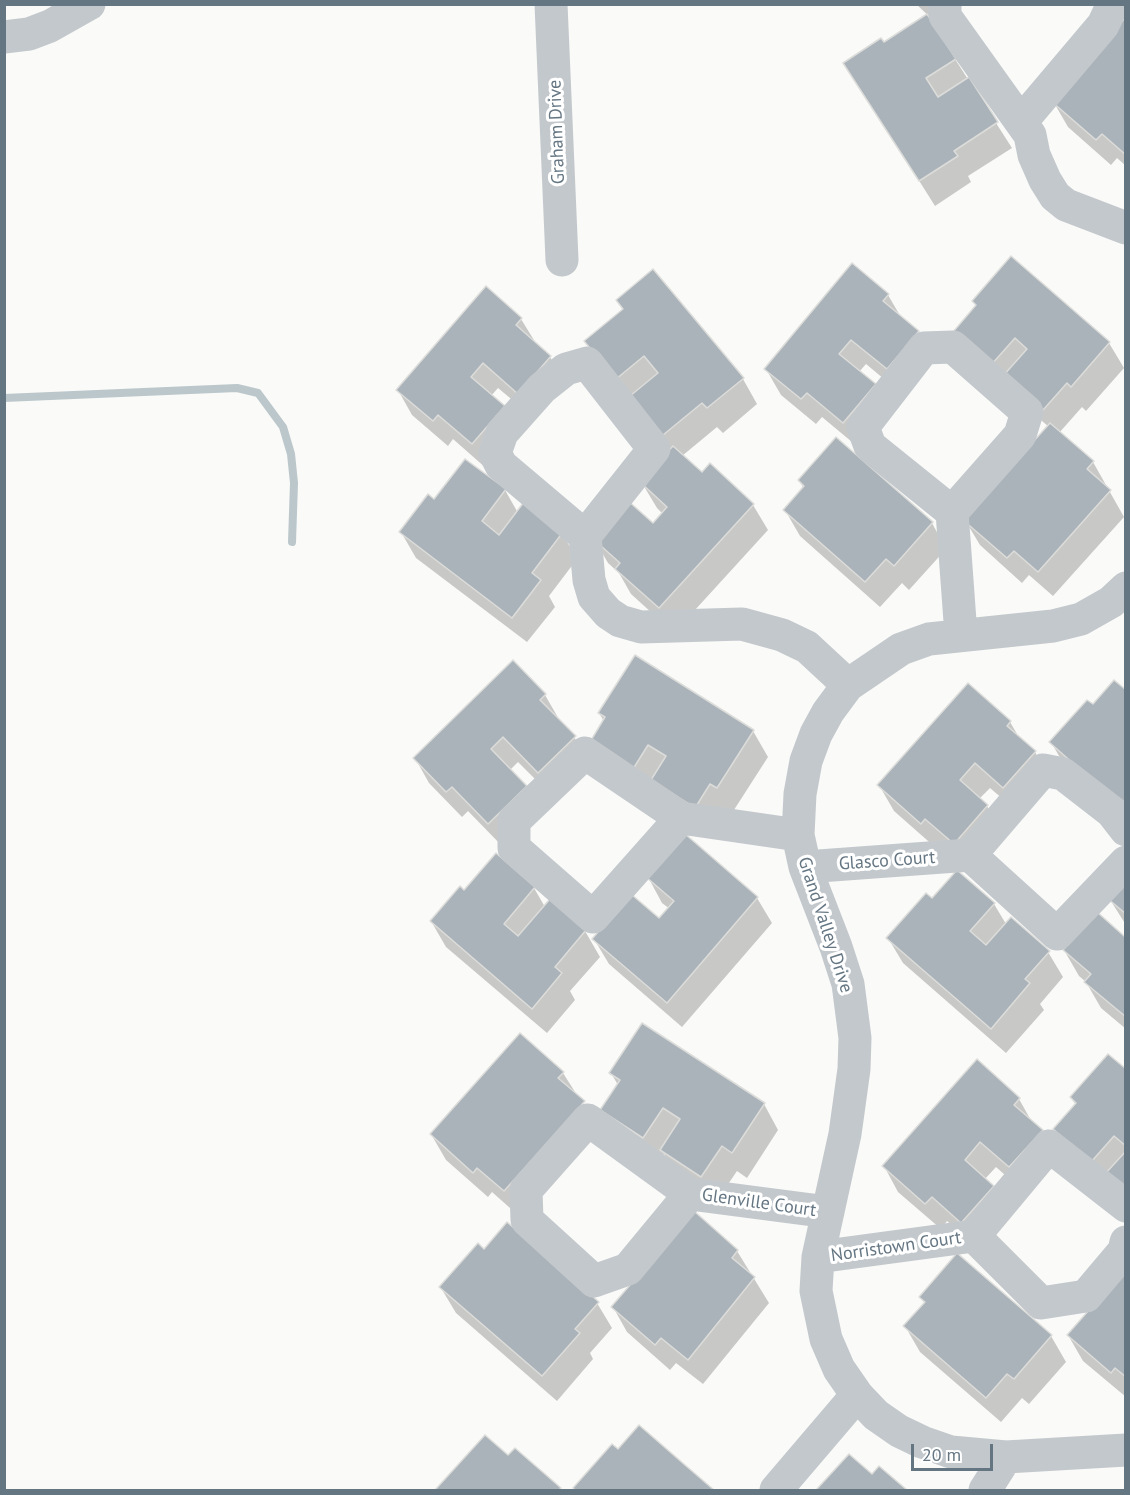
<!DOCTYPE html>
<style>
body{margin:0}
#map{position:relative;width:1130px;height:1495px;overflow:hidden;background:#fafaf8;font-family:"PT Sans",sans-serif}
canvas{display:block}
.frame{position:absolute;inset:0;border:6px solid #657683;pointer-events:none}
.scale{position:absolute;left:911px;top:1444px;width:82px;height:27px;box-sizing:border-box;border:3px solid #657683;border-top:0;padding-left:8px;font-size:18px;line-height:21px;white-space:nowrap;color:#657683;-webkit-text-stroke:4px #fff;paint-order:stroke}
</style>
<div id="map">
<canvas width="1130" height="1495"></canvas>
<div class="frame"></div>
<div class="scale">20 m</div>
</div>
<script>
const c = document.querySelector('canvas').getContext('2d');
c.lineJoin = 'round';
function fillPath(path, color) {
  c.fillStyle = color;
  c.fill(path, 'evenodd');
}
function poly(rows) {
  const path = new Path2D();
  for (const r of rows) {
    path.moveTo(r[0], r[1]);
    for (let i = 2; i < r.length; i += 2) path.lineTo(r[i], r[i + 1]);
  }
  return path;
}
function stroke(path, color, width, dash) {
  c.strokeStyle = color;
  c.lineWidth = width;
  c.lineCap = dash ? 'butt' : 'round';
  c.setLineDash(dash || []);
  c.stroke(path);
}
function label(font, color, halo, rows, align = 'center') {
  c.font = font + ' "PT Sans",sans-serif';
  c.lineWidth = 6;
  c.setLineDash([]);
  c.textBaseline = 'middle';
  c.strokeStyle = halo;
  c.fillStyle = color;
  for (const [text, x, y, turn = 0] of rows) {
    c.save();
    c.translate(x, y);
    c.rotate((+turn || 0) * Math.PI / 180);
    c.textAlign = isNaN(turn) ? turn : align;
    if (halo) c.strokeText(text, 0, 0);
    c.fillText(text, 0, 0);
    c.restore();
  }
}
const shadow = poly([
 [916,4,949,4,934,21],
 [1126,19,1126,166,1117,158,1111,165,1068,127,1053,101],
 [955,59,1012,148,968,176,971,182,935,206,845,63],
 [888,295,902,319,918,332,932,357,902,394,866,364,859,372,874,385,858,447,822,417,816,424,781,395,766,369],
 [521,319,537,345,550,357,565,382,534,418,498,388,491,396,487,469,453,439,448,446,412,415,398,390],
 [955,332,1109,343,1124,368,1086,411,1082,407,1059,433,1093,462,1124,517,1053,596,1029,575,1022,583,980,545,965,520,1049,427,1020,402],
 [586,342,743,379,757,404,723,433,717,427,682,456,702,474,753,505,768,530,674,633,631,594,619,573,608,563,593,537,653,525,663,514,657,508,642,483,671,450,600,367],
 [799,480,932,523,946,549,909,590,902,583,880,607,800,536,785,510,804,489],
 [505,490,518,513,562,533,577,559,549,596,555,607,527,642,416,558,401,532,435,501],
 [635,657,753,731,768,757,732,813,709,833,648,793,599,713],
 [513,662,545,695,560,721,574,737,589,762,553,797,518,762,510,770,504,848,468,811,462,817,429,783,415,758],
 [968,685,1010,722,1020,739,1035,752,1049,778,1018,812,990,788,979,799,987,806,1002,832,936,848,894,811,879,785],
 [1093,706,1066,768,1051,742],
 [648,877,757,898,772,923,682,1027,609,964,594,939,659,920,670,909,662,903],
 [1126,879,1126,925,1109,898],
 [534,888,545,907,550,901,585,931,600,957,570,991,575,1000,547,1033,446,947,431,921],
 [994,904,1006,924,1048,952,1063,977,1040,1004,1044,1010,1006,1053,903,963,888,938],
 [1126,936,1126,1029,1101,1008,1086,982,1079,976,1064,950],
 [1126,1071,1126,1203,1070,1155,1076,1105,1071,1098],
 [563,1073,598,1128,519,1216,492,1192,488,1197,446,1160,431,1134],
 [611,1073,764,1104,778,1130,747,1178,737,1171,716,1202,676,1176,664,1154,658,1163,602,1110,618,1085],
 [1019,1099,1033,1124,1041,1131,1056,1156,1024,1192,996,1167,985,1179,993,1187,1008,1212,977,1247,947,1221,941,1229,898,1192,884,1166],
 [484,1251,597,1303,612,1328,590,1353,593,1359,557,1401,456,1313,441,1288],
 [737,1251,769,1303,703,1384,676,1363,670,1370,627,1332,613,1307],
 [957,1255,1051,1336,1066,1362,1029,1404,1022,1398,1001,1422,920,1352,905,1326,925,1304,920,1297],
 [1126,1270,1126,1397,1083,1361,1068,1335],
 [639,1427,712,1490,575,1490,574,1489,618,1451],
 [485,1437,508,1458,560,1490,437,1490],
 [849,1456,872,1476,879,1468,904,1490,818,1490]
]);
const stream = poly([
 [4,398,237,388,258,393,283,427,291,454,294,483,292,542]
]);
const building = poly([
 [927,14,956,59,926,78,938,97,969,77,998,122,954,151,958,156,919,181,843,63,881,38,884,42,927,14],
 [1126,17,1126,155,1102,134,1096,140,1051,101,1126,17],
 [1011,256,1110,342,1071,387,1067,383,1043,410,1003,376,1027,349,1015,338,991,365,953,332,976,305,972,301,1011,256],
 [852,263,889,294,883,301,919,331,887,369,851,340,839,354,876,384,843,423,807,393,801,399,764,369,852,263],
 [653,269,744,378,707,408,702,403,663,435,630,396,658,373,644,356,616,379,584,341,623,309,616,300,653,269],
 [486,286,522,318,516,325,551,356,518,394,483,363,471,377,505,406,472,444,438,415,433,421,396,390,486,286],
 [1050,423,1094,461,1087,469,1111,490,1038,572,1014,551,1007,558,963,520,1050,423],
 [836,437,933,522,894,566,886,559,865,582,783,510,804,486,798,480,836,437],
 [673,446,702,472,710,463,754,504,659,608,615,569,620,563,591,537,626,499,653,523,667,507,640,482,673,446],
 [465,459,506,489,482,521,499,535,524,502,563,532,532,573,541,580,512,618,399,532,428,494,434,499,465,459],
 [635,655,754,730,717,788,710,784,695,808,651,780,666,756,648,745,633,769,590,742,605,717,598,713,635,655],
 [513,660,546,694,540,700,576,736,538,773,503,737,491,749,527,786,488,824,452,787,446,792,413,758,513,660],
 [1114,680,1126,690,1126,810,1049,742,1087,700,1093,704,1114,680],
 [968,683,1011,721,1007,726,1036,751,1003,788,975,763,960,780,988,805,954,844,925,819,921,824,877,785,968,683],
 [684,833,758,897,667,1003,592,939,631,894,659,918,674,901,646,877,684,833],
 [496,853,535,887,504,924,518,936,550,899,586,930,555,967,562,973,532,1009,430,921,460,886,464,890,496,853],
 [957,870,995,903,970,931,986,945,1011,917,1050,951,1025,979,1030,983,991,1029,886,938,926,893,932,898,957,870],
 [1126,877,1126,914,1107,898,1126,877],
 [1096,911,1124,936,1126,934,1126,1017,1084,982,1091,974,1063,950,1096,911],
 [642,1023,765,1103,732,1153,722,1146,701,1177,660,1150,680,1119,663,1108,643,1138,600,1110,620,1080,609,1073,642,1023],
 [520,1033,564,1072,558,1078,585,1101,504,1191,477,1168,473,1173,430,1134,520,1033],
 [1108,1054,1126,1069,1126,1146,1114,1136,1091,1162,1053,1129,1076,1103,1070,1097,1108,1054],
 [977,1059,1020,1098,1014,1105,1043,1130,1009,1167,980,1142,965,1160,994,1186,961,1223,932,1197,925,1204,882,1166,977,1059],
 [1126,1151,1126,1192,1105,1174,1126,1151],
 [694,1211,738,1250,732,1258,755,1277,688,1360,661,1338,655,1345,611,1307,694,1211],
 [507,1222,599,1302,575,1329,580,1333,542,1376,439,1287,478,1243,484,1249,507,1222],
 [957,1253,1052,1335,1014,1379,1007,1374,986,1398,903,1326,925,1302,919,1297,957,1253],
 [1126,1268,1126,1377,1115,1368,1111,1373,1067,1335,1126,1268],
 [639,1425,685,1465,714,1490,575,1490,573,1488,612,1444,618,1449,639,1425],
 [485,1435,508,1455,515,1448,561,1488,559,1490,435,1490,485,1435],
 [849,1454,872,1474,879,1466,907,1490,816,1490,849,1454]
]);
const minor = poly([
 [551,4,562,260],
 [945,4,945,16,1030,135,1034,155,1045,180,1055,196,1066,205,1126,228],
 [4,37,29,34,50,26,89,4],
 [1021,122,1103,25,1111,8,1110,4],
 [952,512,870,446,863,427,924,348,953,347,1027,412,1020,435,952,512,961,635],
 [585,536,501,465,495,453,502,433,542,388,566,369,587,363,654,449,585,536,589,580,594,597,608,613,620,621,641,627,742,624,782,635,807,647,848,685],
 [1126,588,1111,602,1081,619,1053,626,929,639,901,649,848,685,828,712,816,734,806,761,800,794,798,835,805,867,836,947,848,984,855,1038,854,1069,845,1134,818,1257,816,1291,826,1339,839,1369,857,1395,876,1415,899,1431,922,1442,951,1452,1006,1457,1126,1450],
 [681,818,593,917,514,848,514,821,585,753,681,818,798,835],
 [970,855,1057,934,1126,862],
 [805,867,970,855,1043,770,1063,774,1112,812,1126,830],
 [690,1194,628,1269,594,1281,527,1220,526,1190,588,1120,690,1194,828,1212],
 [974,1236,1041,1303,1086,1296,1124,1251,1126,1242],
 [818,1257,974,1236,1049,1146,1126,1206],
 [776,1490,857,1395],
 [985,1490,1006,1457]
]);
const streetNames = [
 ["Graham Drive",557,132,-92],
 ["Glasco Court",887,861,-4],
 ["Grand Valley Drive",825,925,72],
 ["Glenville Court",759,1203,8],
 ["Norristown Court",896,1247,-8]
];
fillPath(shadow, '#0003');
stroke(stream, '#bbc7cb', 8);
fillPath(building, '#aab3b9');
stroke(building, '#dcdcda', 1.5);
stroke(minor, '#c3c8cc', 33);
label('18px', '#657683', '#fff', streetNames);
</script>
